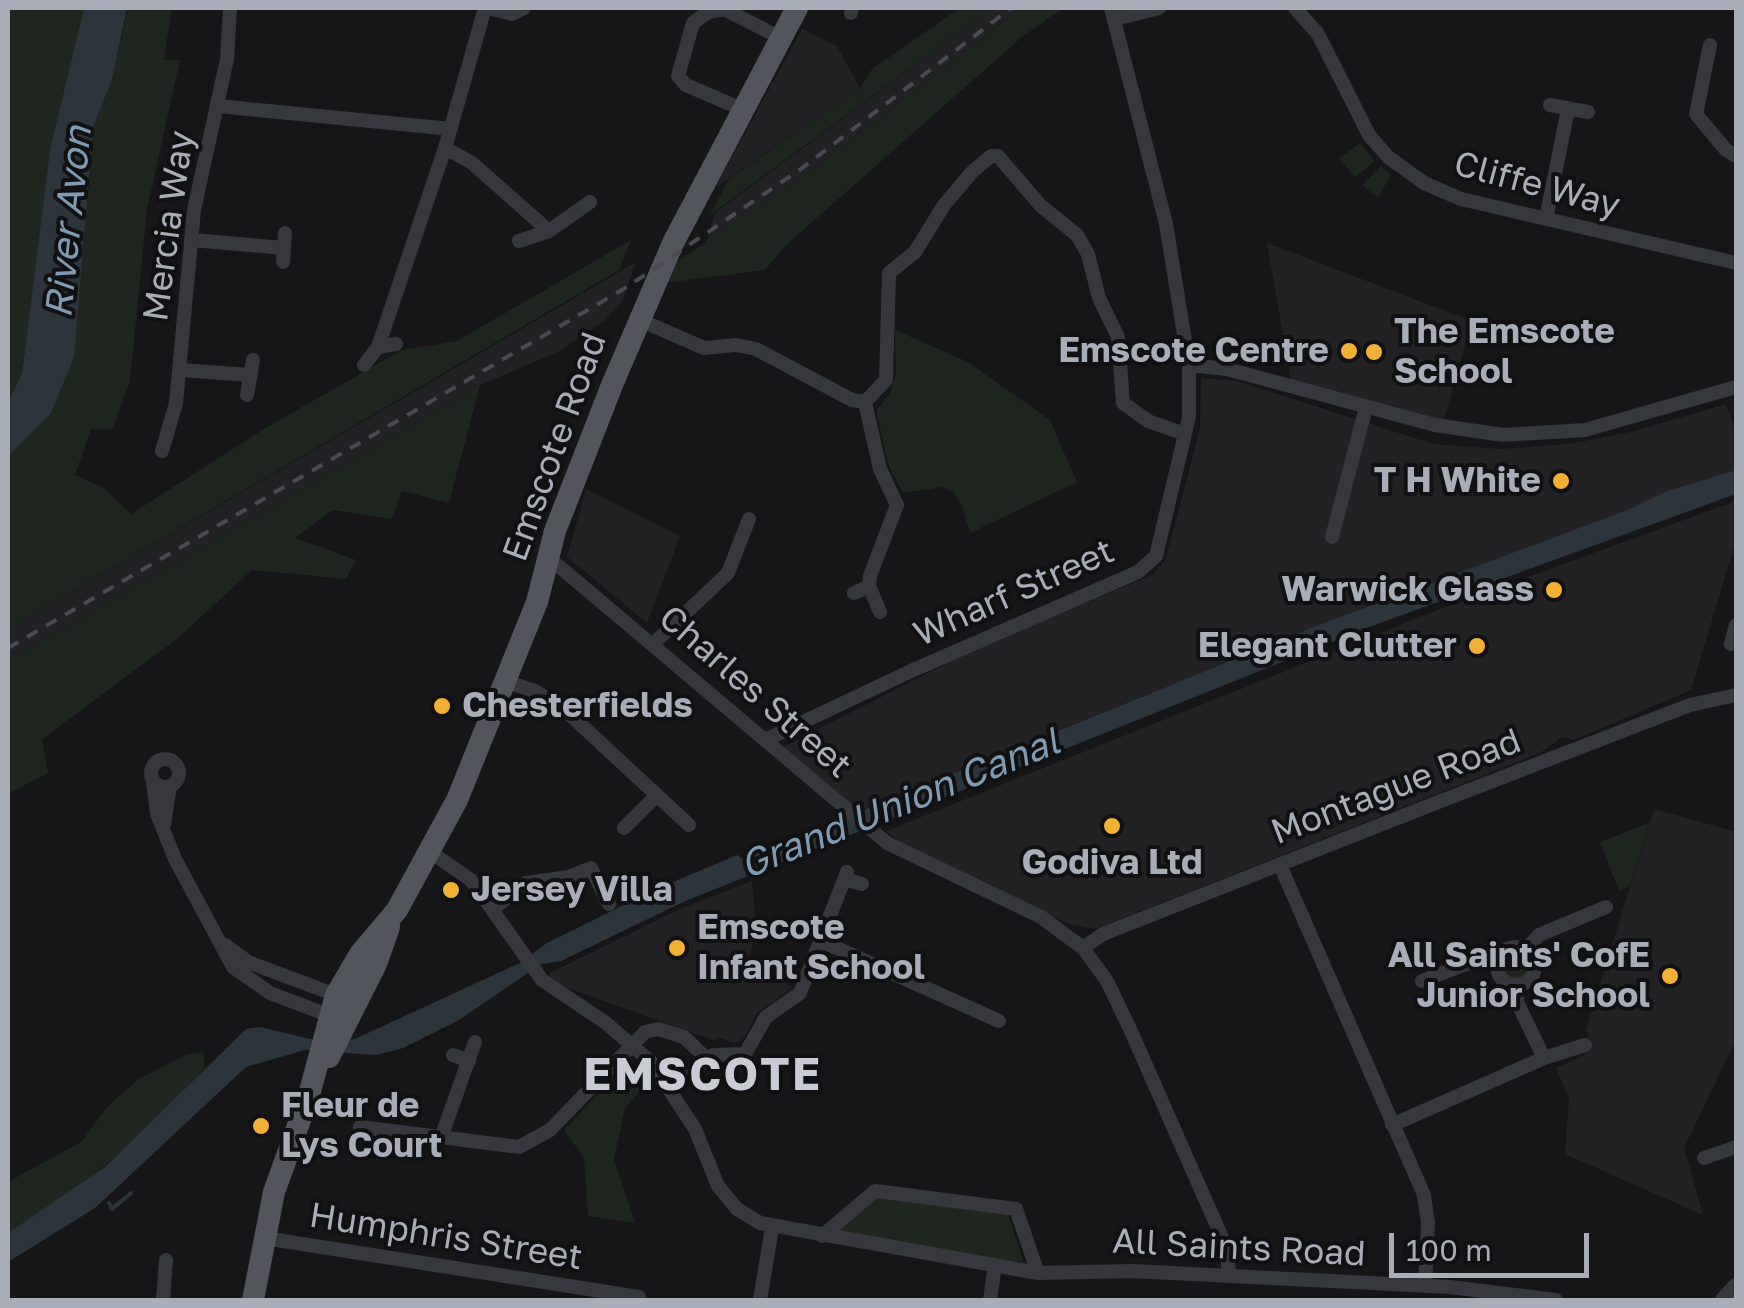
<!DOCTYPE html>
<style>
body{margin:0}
#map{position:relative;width:1744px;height:1308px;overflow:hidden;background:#161618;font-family:"Golos Text",sans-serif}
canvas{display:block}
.frame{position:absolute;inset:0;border:10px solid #a8adb8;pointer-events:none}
.scale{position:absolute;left:1389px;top:1233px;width:200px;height:45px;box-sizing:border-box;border:5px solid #a8adb8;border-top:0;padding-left:12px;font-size:30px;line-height:35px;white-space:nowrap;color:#a8adb8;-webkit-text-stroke:8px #111113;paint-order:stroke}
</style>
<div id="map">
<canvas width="1744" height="1308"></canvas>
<div class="frame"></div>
<div class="scale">100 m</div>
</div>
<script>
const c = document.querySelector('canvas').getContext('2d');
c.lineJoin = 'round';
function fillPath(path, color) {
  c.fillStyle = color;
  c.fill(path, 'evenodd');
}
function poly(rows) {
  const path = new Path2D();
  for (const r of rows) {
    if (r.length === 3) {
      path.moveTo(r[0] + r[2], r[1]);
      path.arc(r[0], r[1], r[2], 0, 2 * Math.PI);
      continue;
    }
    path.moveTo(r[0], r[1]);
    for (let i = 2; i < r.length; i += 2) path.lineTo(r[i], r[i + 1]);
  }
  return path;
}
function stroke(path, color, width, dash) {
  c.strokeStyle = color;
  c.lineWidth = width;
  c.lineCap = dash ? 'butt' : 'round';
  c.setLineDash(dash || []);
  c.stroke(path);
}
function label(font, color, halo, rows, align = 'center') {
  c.font = font + ' "Golos Text",sans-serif';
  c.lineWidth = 8;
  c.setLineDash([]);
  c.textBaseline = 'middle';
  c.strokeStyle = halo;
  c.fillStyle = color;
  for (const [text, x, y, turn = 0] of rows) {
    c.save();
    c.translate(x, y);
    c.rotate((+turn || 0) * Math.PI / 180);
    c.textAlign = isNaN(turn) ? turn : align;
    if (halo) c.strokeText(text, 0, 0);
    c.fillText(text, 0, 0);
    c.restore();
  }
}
const built = poly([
 [992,8,1021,8,811,171,706,243,715,213],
 [802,29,837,46,860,88,715,188],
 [1267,243,1472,321,1443,423,1291,382],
 [636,262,622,302,604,321,558,352,480,385,8,661,8,629],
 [1201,378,1237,381,1433,444,1500,449,1569,444,1635,431,1726,404,1736,434,1736,470,1667,491,1627,510,1316,626,859,811,783,747,981,646,1153,575,1166,558,1200,429],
 [586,489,680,536,647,623,567,557],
 [1736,501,1736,540,1691,690,1574,740,1562,737,1540,753,1095,929,1069,924,923,859,886,831,1443,608],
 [1654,809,1733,831,1736,822,1736,1040,1684,1148,1703,1215,1565,1154,1569,1098,1556,1068,1583,1056,1591,1046,1586,1030],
 [752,881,756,929,747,966,793,987,757,1013,743,1039,735,1043,718,1037,716,1041,556,984,548,974,682,908]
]);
const green = poly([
 [8,8,84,8,50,149,22,374,8,402],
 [128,8,172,8,164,60,180,60,147,210,130,381,112,430,91,429,75,475,104,488,131,514,267,427,402,350,457,341,631,240,619,270,8,629,8,455,93,127,112,80],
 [960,8,992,8,709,216,729,179,860,88,872,69],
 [1021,8,1063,8,1022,37,786,245,765,270,665,283,678,261,811,171],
 [1360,143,1375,161,1355,177,1339,159],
 [1381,166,1391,175,1378,198,1362,185],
 [895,330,968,362,1050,420,1077,482,970,533,962,505,954,493,943,487,903,493,889,467,876,411,889,395,896,374],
 [480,385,449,503,402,491,392,519,333,510,295,538,356,560,346,579,252,570,177,639,42,739,48,773,8,794,8,661],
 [1649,823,1630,886,1619,891,1600,842],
 [1517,966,14],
 [203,1052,205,1068,143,1133,82,1185,8,1233,8,1182,81,1142,109,1105,139,1079,185,1055],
 [630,1067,647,1083,625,1108,614,1159,635,1223,588,1216,584,1158,564,1130,620,1071],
 [874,1198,1008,1215,1024,1263,836,1232]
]);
const water = poly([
 [84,8,127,8,112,80,93,127,74,357,51,413,8,456,8,402,22,374,50,149],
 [1736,470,1736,494,1372,626,683,902,561,961,541,964,459,1020,403,1048,376,1055,305,1050,246,1067,95,1208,8,1262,8,1233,104,1168,246,1029,260,1027,336,1045,357,1038,522,962,545,944,654,890,737,855,743,859,1316,626,1627,510,1667,491]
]);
const stream = poly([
 [109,1203,112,1209,131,1193]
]);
const minor = poly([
 [488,8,512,14,524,8],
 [722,8,781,38],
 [1295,8,1318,34,1369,135,1388,157,1424,183,1461,199,1736,263],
 [725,9,708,12,693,23,678,76,686,85,744,110],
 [851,13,852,8],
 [1115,19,1159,8],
 [1710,45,1696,114,1726,150,1736,156],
 [1550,105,1588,112],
 [218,106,451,129],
 [445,148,472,163,549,231],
 [1546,219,1568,109],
 [192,240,284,248],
 [519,241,549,231,590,202],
 [283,262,285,233],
 [640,320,704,348,736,345,756,349,852,400,865,402,886,380,889,273,915,252,944,205,972,172,991,156,998,156,1041,206,1077,235,1088,254,1099,298,1118,337,1123,403,1148,421,1185,434],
 [378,347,445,148,485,8],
 [364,365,378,347,396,344],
 [1189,365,1227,369,1435,425,1503,435,1585,430,1736,387],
 [180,370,251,375],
 [247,395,253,360],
 [865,402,880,469,897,505,870,576,869,586,880,612],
 [162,451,176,403,194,210,227,59,230,8],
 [1332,537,1366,407],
 [548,557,887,843,1041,917,1083,948,1107,981,1130,1029,1224,1242,1230,1276],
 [854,593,869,586],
 [653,644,728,573,749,519],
 [1731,644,1736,625],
 [507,682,535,691,565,710,689,825],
 [765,740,911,671,1138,572,1156,556,1189,417,1189,365,1166,224,1111,8],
 [165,773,14],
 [153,781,157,814,175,859,233,967,270,993,328,1015,334,1011],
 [164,825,170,786],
 [624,828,656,796],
 [429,851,471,880,542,980,606,1023,651,1062,695,1129,718,1186,737,1209,760,1223,1038,1273,1131,1271,1450,1287,1556,1300],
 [1280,865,1424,1195,1428,1223,1425,1286],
 [844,879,862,884],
 [494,908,526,883,569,877,591,868,609,904],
 [821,941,999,1021],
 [225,945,248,962,336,995,338,1000],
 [1516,966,19],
 [1083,948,1103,934,1441,801,1690,705,1736,695],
 [1526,949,1539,935,1606,907],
 [1422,981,1487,956,1499,957],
 [1518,986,1517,1002,1544,1058],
 [453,1055,469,1061],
 [671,1086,713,1055,745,1054,766,1017,800,993,847,872],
 [1392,1125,1544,1058,1585,1045],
 [360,1127,519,1147,550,1130,645,1032,658,1029,684,1037,706,1058],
 [442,1135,475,1042],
 [1704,1158,1736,1147],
 [822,1236,875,1191,1016,1209,1038,1273],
 [264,1238,639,1297],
 [163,1300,166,1260],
 [760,1300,772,1228],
 [990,1300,995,1265]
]);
const tertiary = poly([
 [1724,1300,1736,1287]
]);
const primary = poly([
 [329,1057,376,964,389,927],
 [253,1300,274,1192,309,1095,336,995,360,954,397,910,457,800,537,602,555,531,612,385,673,243,797,8]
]);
const rail = poly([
 [8,648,627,287,801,169,1011,8]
]);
const markers = [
 [1349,351,10,"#f2b134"],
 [1374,352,10,"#f2b134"],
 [1561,481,10,"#f2b134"],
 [1554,590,10,"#f2b134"],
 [1477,646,10,"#f2b134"],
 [442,706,10,"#f2b134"],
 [1112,826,10,"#f2b134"],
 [451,890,10,"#f2b134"],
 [677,948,10,"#f2b134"],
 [1670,976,10,"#f2b134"],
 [261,1126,10,"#f2b134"]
];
const streetNames = [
 ["Cliffe Way",1537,185,15],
 ["Mercia Way",169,226,-82],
 ["Emscote Road",555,447,-70],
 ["Wharf Street",1014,593,-24],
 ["Charles Street",755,692,41],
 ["Montague Road",1396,787,-21],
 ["Humphris Street",446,1237,9],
 ["All Saints Road",1239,1248,3]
];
const poiNames = [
 ["The Emscote",1394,332],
 ["School",1394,372],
 ["Emscote Centre",1329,351,"right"],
 ["T H White",1541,481,"right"],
 ["Warwick Glass",1534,590,"right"],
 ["Elegant Clutter",1457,646,"right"],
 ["Chesterfields",462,706],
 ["Godiva Ltd",1112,863,"center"],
 ["Jersey Villa",471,890],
 ["Emscote",697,928],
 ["Infant School",697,968],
 ["All Saints' CofE",1650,956,"right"],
 ["Junior School",1650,996,"right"],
 ["Fleur de",281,1106],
 ["Lys Court",281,1146]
];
const waterNames = [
 ["River Avon",69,222,-84],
 ["Grand Union Canal",900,804,-22]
];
const districtNames = [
 ["EMSCOTE",703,1076]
];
fillPath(built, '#222225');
fillPath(green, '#1e261f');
fillPath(water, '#2c353c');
stroke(stream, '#2c353c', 4);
stroke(minor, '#37383d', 14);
stroke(tertiary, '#37383d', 18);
stroke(primary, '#53555c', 22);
stroke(rail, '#4a4c52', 4, [12, 10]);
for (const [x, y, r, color] of markers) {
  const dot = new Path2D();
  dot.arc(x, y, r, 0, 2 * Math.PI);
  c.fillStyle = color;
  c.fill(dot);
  stroke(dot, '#111113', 4);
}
label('35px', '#a8adb8', '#111113', streetNames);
label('bold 35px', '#a8adb8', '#111113', poiNames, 'left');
label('italic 38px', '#7f9bb3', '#111113', waterNames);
c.letterSpacing = '2.5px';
label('bold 45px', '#c9ccd4', '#111113', districtNames);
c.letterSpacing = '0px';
</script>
